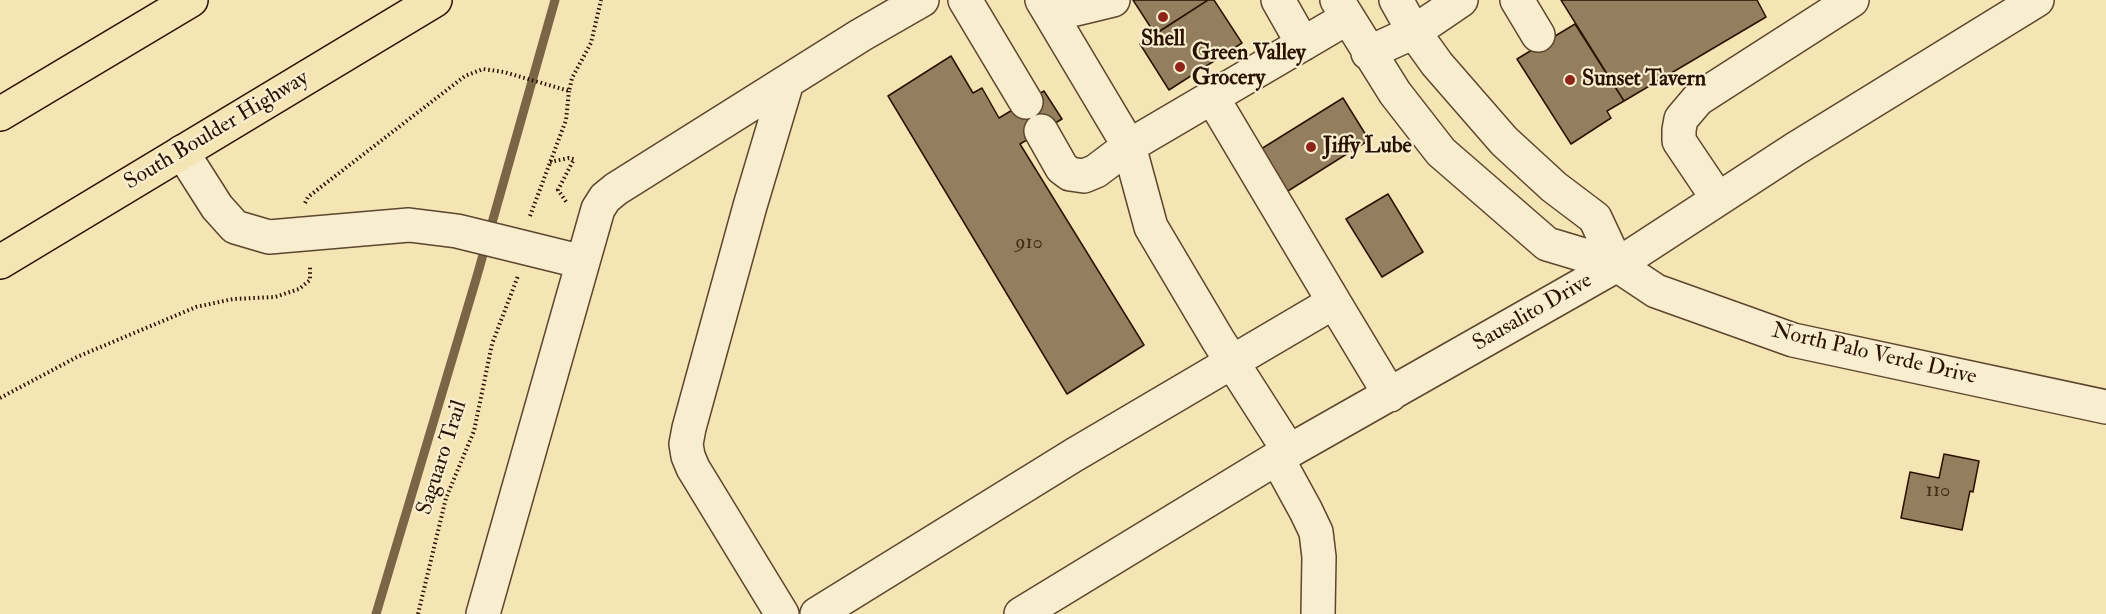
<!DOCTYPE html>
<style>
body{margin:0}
canvas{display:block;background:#f5e4b4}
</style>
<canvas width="2106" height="614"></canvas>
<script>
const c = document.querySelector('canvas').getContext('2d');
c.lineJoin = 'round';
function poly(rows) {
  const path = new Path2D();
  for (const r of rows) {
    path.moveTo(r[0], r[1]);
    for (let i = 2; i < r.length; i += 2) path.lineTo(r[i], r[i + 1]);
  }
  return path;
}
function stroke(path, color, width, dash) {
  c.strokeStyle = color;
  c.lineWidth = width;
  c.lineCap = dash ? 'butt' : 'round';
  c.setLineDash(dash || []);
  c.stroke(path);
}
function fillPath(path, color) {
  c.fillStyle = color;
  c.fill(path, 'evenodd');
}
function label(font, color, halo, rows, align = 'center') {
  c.font = font + ' "IM FELL Double Pica",serif';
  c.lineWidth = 4.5;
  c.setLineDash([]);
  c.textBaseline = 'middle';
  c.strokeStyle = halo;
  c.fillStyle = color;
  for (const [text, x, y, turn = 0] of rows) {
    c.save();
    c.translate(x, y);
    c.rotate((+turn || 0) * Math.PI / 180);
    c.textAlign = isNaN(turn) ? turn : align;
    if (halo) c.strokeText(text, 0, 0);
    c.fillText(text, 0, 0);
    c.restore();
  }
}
const stream = poly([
 [376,614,477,276,555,0]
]);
const building = poly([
 [1133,0,1208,0,1155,34,1133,0],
 [1208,0,1214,0,1242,43,1169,90,1140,44,1208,0],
 [1561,0,1757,0,1766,17,1624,101,1561,0],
 [1575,24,1624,101,1607,111,1611,118,1571,144,1517,59,1575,24],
 [951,56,973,93,982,88,999,118,1044,91,1062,119,1020,144,1144,345,1067,394,888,96,951,56],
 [1343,98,1369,140,1280,196,1253,154,1343,98],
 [1388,194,1423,252,1382,277,1346,219,1388,194],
 [1944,454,1979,461,1973,492,1970,491,1962,530,1901,518,1910,472,1939,478,1944,454]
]);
const path = poly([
 [550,162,569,158,574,159,558,190,567,203],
 [305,203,308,197,465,76,483,69,504,72,569,91,572,78,591,43,601,0],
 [530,216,566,120,569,91],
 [0,398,77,357,196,307,233,299,275,297,299,289,310,280,310,265],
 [418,614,446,498,474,431,492,344,518,276]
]);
const minor = poly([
 [965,0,1026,102],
 [1042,0,1129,146,1151,227,1218,340,1289,451],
 [1064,0,1051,15,1113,0],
 [1278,0,1303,44],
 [1337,0,1395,93,1441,152,1547,244,1617,265,1656,291,1793,340,2106,407],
 [1396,0,1414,32,1437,64,1504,141,1554,187,1595,218,1617,265],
 [1517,0,1538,35],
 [1368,53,1414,32,1461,0],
 [1212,97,1334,302],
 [1041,131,1062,168,1070,174,1084,176,1096,171,1129,146,1347,18],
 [182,152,217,207,235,227,269,237,409,225,457,231,583,262],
 [1718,199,1679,141,1679,130,1681,119,1698,99,1852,0],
 [1277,458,1306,511,1316,532,1319,557,1318,614],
 [483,614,594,223,598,209,605,198,616,189,861,35,922,0],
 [782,614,693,468,688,456,686,444,689,428,750,206,787,82],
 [817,614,1074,455,1334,302,1390,395],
 [1021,614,1277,458,1617,265,1795,149,2037,0]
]);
const major = poly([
 [0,114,191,0],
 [0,262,435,0]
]);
const markers = [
 [1163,17,6,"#8f2418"],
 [1180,67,6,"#8f2418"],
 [1570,80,6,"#8f2418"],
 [1311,147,6,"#8f2418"]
];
const numberNames = [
 ["910",1029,244],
 ["110",1938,492]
];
const poiNames = [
 ["Shell",1163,40,"center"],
 ["Green Valley",1192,54],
 ["Grocery",1192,79],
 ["Sunset Tavern",1582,80],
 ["Jiffy Lube",1323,147]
];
const streetNames = [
 ["South Boulder Highway",217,131,-31],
 ["Sausalito Drive",1533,313,-30],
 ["North Palo Verde Drive",1874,355,13],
 ["Saguaro Trail",443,458,-72]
];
stroke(stream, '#7a6547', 9);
fillPath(building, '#937f5e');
stroke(building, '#291200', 1.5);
stroke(minor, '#5c462d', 36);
stroke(major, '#291200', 36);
stroke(path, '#291200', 4, [1.5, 3]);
stroke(minor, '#f8edce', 33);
stroke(major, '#f5e4b4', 33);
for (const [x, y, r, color] of markers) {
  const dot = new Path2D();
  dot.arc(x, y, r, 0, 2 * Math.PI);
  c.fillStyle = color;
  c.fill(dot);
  stroke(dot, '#f8edce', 2);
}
label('20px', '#442d18', null, numberNames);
label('bold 22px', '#291200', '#f8edce', poiNames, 'left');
label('22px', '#291200', '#f8edce', streetNames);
</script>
